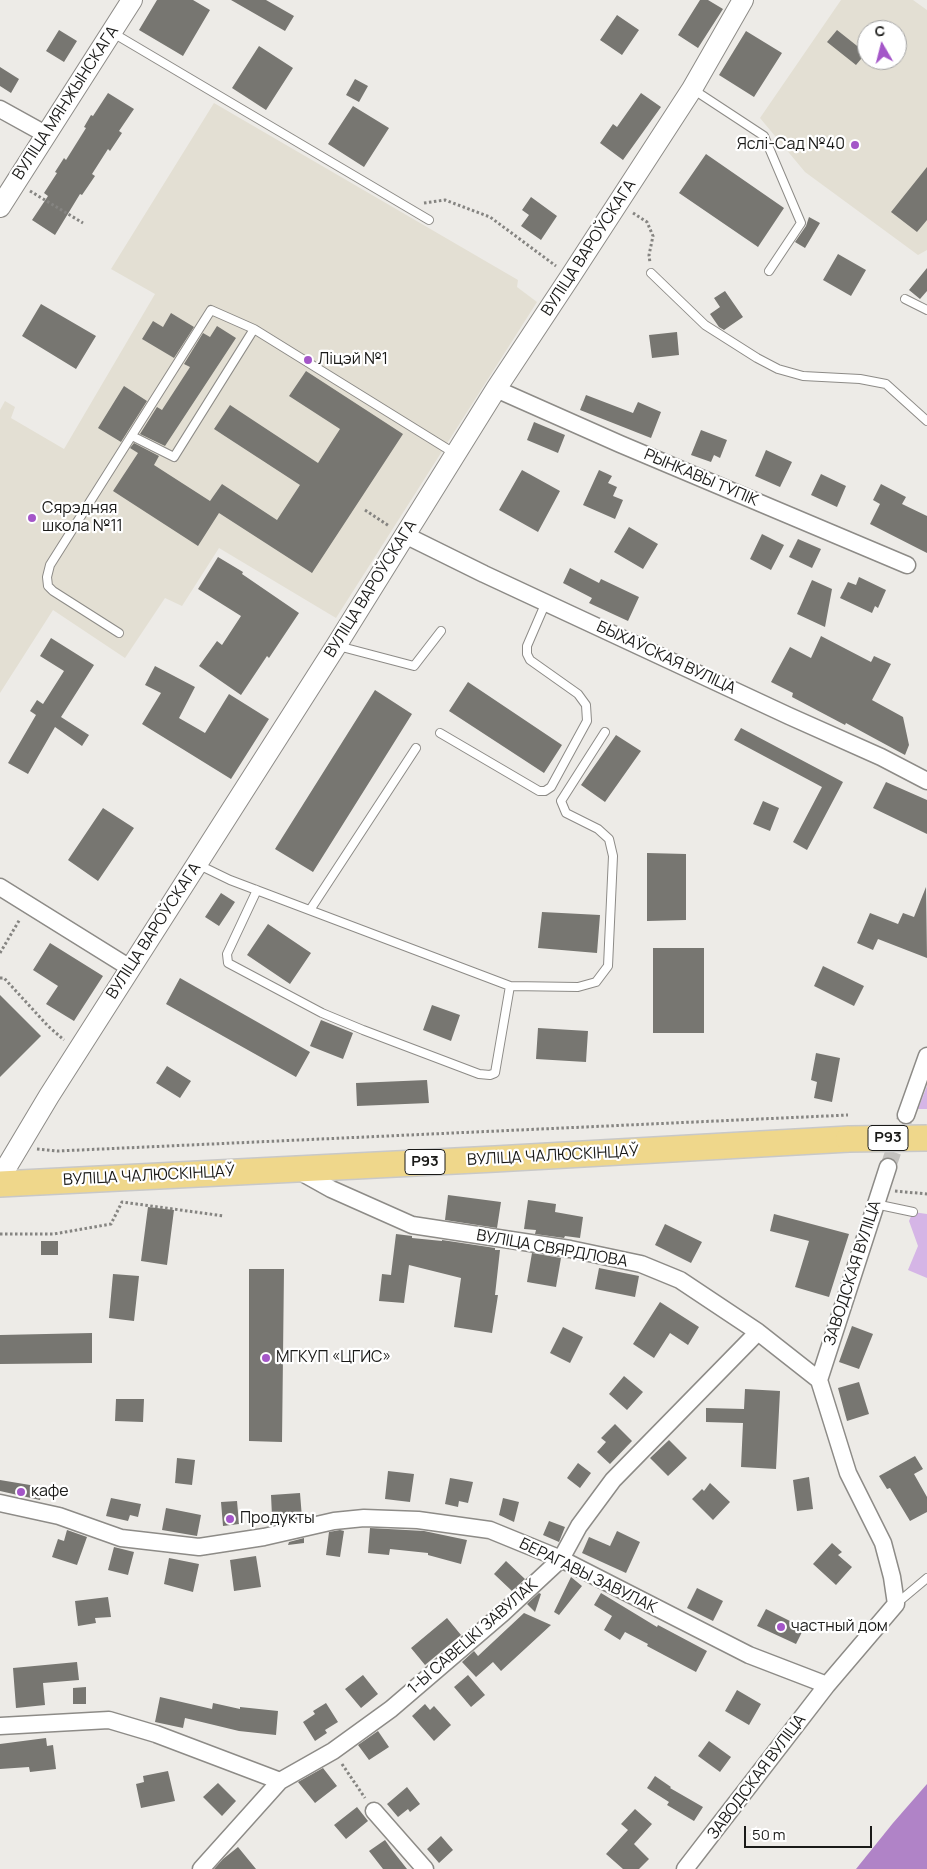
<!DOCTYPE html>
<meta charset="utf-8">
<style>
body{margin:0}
#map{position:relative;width:927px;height:1869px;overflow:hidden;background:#edebe7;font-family:Manrope,sans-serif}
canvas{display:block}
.north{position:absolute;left:857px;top:20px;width:50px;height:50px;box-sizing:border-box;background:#fff;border:1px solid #a3a3a3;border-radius:50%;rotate:352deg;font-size:14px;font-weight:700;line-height:20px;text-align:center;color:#1a1a18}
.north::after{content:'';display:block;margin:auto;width:18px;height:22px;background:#a456c8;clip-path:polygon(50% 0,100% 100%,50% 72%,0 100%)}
.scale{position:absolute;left:744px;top:1826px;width:128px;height:22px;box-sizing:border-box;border:2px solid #1a1a18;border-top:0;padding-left:6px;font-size:15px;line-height:18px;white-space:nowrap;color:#1a1a18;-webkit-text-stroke:4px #fff;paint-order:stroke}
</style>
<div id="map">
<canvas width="927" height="1869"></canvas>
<div class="north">С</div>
<div class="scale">50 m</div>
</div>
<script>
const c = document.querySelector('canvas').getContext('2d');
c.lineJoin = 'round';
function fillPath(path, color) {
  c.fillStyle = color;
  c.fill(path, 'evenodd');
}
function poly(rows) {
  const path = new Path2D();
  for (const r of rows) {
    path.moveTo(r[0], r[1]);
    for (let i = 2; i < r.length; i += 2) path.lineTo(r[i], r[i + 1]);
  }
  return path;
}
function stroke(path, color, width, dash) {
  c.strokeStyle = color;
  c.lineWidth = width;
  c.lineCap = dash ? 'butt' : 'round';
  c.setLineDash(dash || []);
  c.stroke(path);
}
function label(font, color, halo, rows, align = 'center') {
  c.font = font + ' Manrope,sans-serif';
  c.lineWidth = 4.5;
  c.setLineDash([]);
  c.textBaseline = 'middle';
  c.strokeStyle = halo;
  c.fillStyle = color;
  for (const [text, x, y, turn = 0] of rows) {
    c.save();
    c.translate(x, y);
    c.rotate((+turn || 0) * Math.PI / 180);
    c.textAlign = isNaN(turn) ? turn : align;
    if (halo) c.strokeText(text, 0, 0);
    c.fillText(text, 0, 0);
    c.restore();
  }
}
const built = poly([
 [841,0,913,0,927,10,927,250,918,255,805,172,760,118],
 [867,30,897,30,897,60,867,60],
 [214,103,518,280,517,287,537,302,336,618,219,548,182,606,165,598,125,658,53,610,0,693,0,410,5,401,15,407,11,418,64,449,155,294,111,269]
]);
const green = poly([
 [927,1086,927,1109,918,1109],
 [913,1212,927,1214,927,1278,908,1270,918,1246,909,1221]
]);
const water = poly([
 [927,1784,927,1869,856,1869,893,1823]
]);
const building = poly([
 [157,0,193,0,210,10,183,56,139,30],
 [231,0,266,0,294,16,285,31],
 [700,0,708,0,723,9,698,48,678,35],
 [617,15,639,30,622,55,600,40],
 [59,30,77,41,64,62,46,51],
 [837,30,866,53,856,65,827,42],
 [746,31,782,53,754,97,719,75],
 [259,46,293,68,266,110,232,88],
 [0,67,19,79,11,93,0,86],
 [355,79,368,86,359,102,346,95],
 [108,93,134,109,119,131,122,133,110,151,108,149,92,174,95,176,82,195,80,194,55,235,32,220,48,196,44,193,57,173,55,172,64,158,66,160,86,128,84,127,91,115,93,116],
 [641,93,661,107,623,160,600,143,613,124,617,127],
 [353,106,389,128,364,167,328,144],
 [706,154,784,208,758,247,679,193],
 [927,167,927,220,917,232,891,212],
 [531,197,557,216,541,240,521,226,529,215,522,210],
 [809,217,820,223,805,248,795,242,806,226],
 [838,254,866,270,851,296,823,280],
 [927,268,927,291,920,299,909,290],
 [725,291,743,317,724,330,719,327,710,314,720,307,714,298],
 [41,304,96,336,76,369,22,336],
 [171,313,194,327,174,358,142,339,153,321,163,327],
 [217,326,236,338,165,446,140,434,157,407,162,410,190,367,184,364,203,333,210,337],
 [677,332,679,355,652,358,649,335],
 [306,371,403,434,312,573,219,513,198,546,113,491,138,453,130,448,134,443,159,456,154,465,210,501,222,484,277,520,300,485,214,429,230,405,318,463,340,429,289,396],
 [124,386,147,401,121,442,98,428],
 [586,395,633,413,638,402,661,412,651,438,580,410],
 [534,422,565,435,558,453,527,440],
 [701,430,727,440,720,458,714,455,711,462,691,455],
 [766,450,792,462,780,487,755,476],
 [522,470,560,491,538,532,499,510],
 [599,470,612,476,608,483,617,487,613,496,623,500,615,519,583,505],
 [821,474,846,486,837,507,811,495],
 [881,484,906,497,902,504,927,516,927,553,870,524,880,504,873,500],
 [629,527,658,544,643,569,614,552],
 [762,534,784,545,771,570,750,559],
 [798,539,821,549,812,568,789,557],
 [218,557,243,572,242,574,299,613,269,658,267,656,241,695,199,666,217,641,222,645,241,616,198,589],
 [570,568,599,583,601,579,639,597,628,621,589,603,592,598,563,583],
 [859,577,886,590,878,608,875,606,872,613,840,598,848,582,856,585],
 [812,580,832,589,825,627,797,614],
 [821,636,871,662,874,656,891,664,872,700,903,717,909,745,905,755,846,723,845,725,792,697,793,693,771,682,790,647,811,658],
 [51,638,94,665,61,717,89,735,82,746,55,727,28,774,8,763,36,715,30,711,37,700,43,704,64,671,40,656],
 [155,666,195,687,179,718,205,733,229,694,269,719,231,779,142,724,161,693,145,685],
 [468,682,562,745,544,773,449,711],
 [375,690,412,714,313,872,275,849],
 [741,728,843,782,807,850,793,842,822,787,734,740],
 [616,735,641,751,605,802,581,785],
 [886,782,927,800,927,834,873,808],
 [763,801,779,808,770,831,753,824],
 [103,808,134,828,98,881,68,860],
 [647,853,686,854,686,920,647,921],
 [926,887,927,958,878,939,873,950,857,943,870,913,898,924,903,913,914,917],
 [221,893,235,902,219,926,205,917],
 [542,912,600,915,597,953,538,948],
 [268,924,311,953,290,984,247,955],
 [50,943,103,976,74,1021,46,1004,58,986,33,970],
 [653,948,704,948,704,1033,653,1033],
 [823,966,864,986,854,1006,814,986],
 [180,978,310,1052,296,1077,166,1004],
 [0,995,41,1036,0,1077],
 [432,1005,460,1015,451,1041,423,1030],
 [321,1020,353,1033,343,1059,310,1046],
 [538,1028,588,1031,586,1062,536,1059],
 [816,1053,840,1058,832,1102,814,1098,817,1082,811,1080],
 [167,1066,191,1081,180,1098,156,1083],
 [427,1080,429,1103,357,1106,356,1083],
 [448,1195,501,1202,497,1228,445,1220],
 [528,1200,556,1204,555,1212,583,1217,580,1238,565,1236,564,1238,535,1234,536,1230,524,1229],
 [148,1207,174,1210,167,1265,141,1261],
 [774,1214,849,1234,829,1297,795,1287,809,1241,770,1231],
 [665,1224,702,1242,691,1263,655,1245],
 [396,1234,412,1236,412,1238,442,1241,442,1240,495,1248,495,1250,500,1250,495,1295,498,1295,492,1333,454,1327,461,1278,409,1265,404,1303,379,1301,382,1274,391,1275],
 [41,1241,58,1241,58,1255,41,1255],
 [532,1253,561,1258,556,1287,527,1282],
 [599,1268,639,1276,635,1297,595,1289],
 [249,1269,284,1269,282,1442,249,1441],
 [113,1274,139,1276,134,1321,109,1318],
 [660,1302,699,1327,688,1345,670,1333,654,1358,633,1344],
 [852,1326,873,1334,859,1369,839,1362],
 [563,1327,583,1337,570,1363,550,1353],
 [92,1333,92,1363,0,1364,0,1335],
 [624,1376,643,1392,627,1410,609,1394],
 [859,1382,869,1414,847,1421,838,1388],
 [745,1389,780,1391,776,1469,741,1467,743,1423,706,1422,706,1408,744,1409],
 [116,1399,144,1399,143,1422,115,1421],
 [615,1424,632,1441,610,1464,597,1452,606,1442,601,1438],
 [669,1440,687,1458,668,1476,650,1458],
 [915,1456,923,1469,914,1474,927,1497,927,1512,910,1521,890,1488,887,1489,879,1476],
 [177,1458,195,1460,192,1485,175,1483],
 [578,1463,591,1473,580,1488,567,1478],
 [388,1471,414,1474,410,1502,385,1499],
 [809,1477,813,1509,797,1511,793,1480],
 [450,1478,473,1482,468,1503,459,1501,458,1507,445,1504],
 [0,1480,42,1487,40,1500,0,1491],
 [710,1483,730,1502,713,1520,692,1499,702,1489,704,1491],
 [300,1493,302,1518,291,1521,291,1515,272,1516,271,1495],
 [111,1498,141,1504,138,1517,130,1515,128,1521,106,1516],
 [503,1498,519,1502,514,1522,499,1515],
 [237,1501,239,1524,223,1526,221,1502],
 [166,1508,201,1515,197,1536,162,1530],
 [549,1521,565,1527,559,1542,543,1535],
 [370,1528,424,1531,467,1540,461,1564,428,1555,428,1553,390,1549,389,1555,368,1553],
 [67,1530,87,1537,77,1565,52,1557,58,1539,64,1541],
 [340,1530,344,1531,340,1557,326,1555,329,1532],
 [617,1531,640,1542,626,1573,582,1553,589,1537,610,1546],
 [304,1538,304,1543,288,1545,289,1542],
 [832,1543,842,1552,838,1555,852,1567,836,1585,813,1564],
 [114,1547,134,1552,128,1575,108,1570],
 [256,1556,261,1587,234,1591,230,1560],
 [169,1558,199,1564,193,1592,164,1584],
 [506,1561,525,1579,512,1591,494,1574],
 [571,1577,582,1586,559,1615,554,1612],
 [697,1588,723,1601,713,1621,687,1608],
 [539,1593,541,1594,535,1612,527,1604],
 [601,1593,657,1627,658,1625,707,1651,696,1672,647,1646,648,1644,625,1632,620,1640,604,1630,612,1616,594,1605],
 [108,1597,111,1617,95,1618,96,1623,78,1626,75,1601],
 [766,1609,804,1628,796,1644,757,1626],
 [524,1613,551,1625,501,1671,493,1662,476,1677,462,1662,474,1651,478,1656],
 [447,1618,461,1635,425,1665,411,1648],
 [77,1662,79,1680,43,1683,45,1705,16,1708,13,1668],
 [363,1675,378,1694,361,1708,345,1689],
 [468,1675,485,1695,471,1707,454,1687],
 [86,1687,86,1704,73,1704,73,1688],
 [737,1690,761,1704,749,1725,725,1711],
 [160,1697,212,1709,213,1703,240,1709,240,1707,278,1711,276,1735,239,1731,185,1718,183,1728,155,1722],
 [326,1703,338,1722,325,1730,327,1733,315,1741,303,1722,315,1714,313,1711],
 [425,1704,430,1710,434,1706,451,1725,434,1741,412,1716],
 [378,1731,389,1747,369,1760,358,1745],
 [46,1738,47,1746,53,1745,56,1769,30,1772,29,1767,0,1769,0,1744],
 [709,1741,731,1757,720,1772,698,1756],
 [323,1768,337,1786,315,1803,298,1782],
 [168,1771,175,1801,141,1808,136,1784,144,1782,143,1776],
 [655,1776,671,1787,670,1788,703,1807,694,1821,667,1805,669,1802,647,1788],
 [218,1783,236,1801,222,1816,203,1797],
 [407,1787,420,1804,410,1812,408,1809,398,1817,387,1804],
 [357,1807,368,1821,346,1839,334,1825],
 [635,1809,652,1824,634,1844,649,1859,639,1869,623,1869,606,1854,628,1830,621,1824],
 [441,1836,453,1850,439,1863,427,1849],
 [385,1840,392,1850,407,1869,383,1869,369,1851],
 [238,1847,256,1869,214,1869,223,1859]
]);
const minorTunnel = poly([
 [888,1167,906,1115]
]);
const path = poly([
 [30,191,83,223],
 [424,203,445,200,490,217,556,266],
 [633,213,647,222,653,236,649,255,650,263],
 [365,510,389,526],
 [0,953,20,919],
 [0,978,4,978,48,1026,64,1040],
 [37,1149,58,1151,848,1115],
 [895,1191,927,1194],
 [0,1234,54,1234,111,1224,122,1202,224,1216],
 [342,1764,365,1798]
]);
const service = poly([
 [113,33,429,220],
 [694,90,764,136,801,223,769,271],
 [651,273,705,325,757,358,778,369,803,376,860,379,886,384,927,421],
 [905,299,927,310],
 [132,436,174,457,254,329],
 [119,633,53,591,48,586,47,577,50,565,211,310,254,329,454,453],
 [338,646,414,666,441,631],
 [440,733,539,791,545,791,551,787,587,721,586,705,578,694,530,660,527,654,527,646,546,602],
 [199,865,230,880,510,986,578,987,596,982,608,966,613,856,609,839,598,829,566,813,561,801,605,732],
 [257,890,227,954,228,963,322,1013,363,1030,479,1074,490,1075,495,1073,510,986],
 [310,910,416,748],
 [875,1204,913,1212],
 [896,1604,927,1578]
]);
const minor = poly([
 [0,109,47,135],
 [496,389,620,444,907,565],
 [405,535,484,574,789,716,881,757,927,781],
 [0,887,130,968],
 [906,1115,927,1056],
 [297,1170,331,1189,412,1225,570,1249,641,1264,680,1280,758,1332,819,1380],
 [819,1380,888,1167],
 [0,1503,59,1516,121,1538,199,1547,264,1537,334,1521,364,1518,418,1520,490,1530,561,1559,749,1655,827,1685,896,1604,892,1577,883,1543,848,1473,819,1380],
 [0,1726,109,1720,156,1734,280,1781],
 [374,1811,425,1869],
 [201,1869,280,1781,333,1751,391,1709,503,1613,561,1559,579,1526,613,1480,758,1332],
 [685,1869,827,1685]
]);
const tertiary = poly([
 [0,207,132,0],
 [0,1178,49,1096,336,646,496,389,570,277,692,89,743,0]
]);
const primary = poly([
 [0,1184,495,1159,849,1139]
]);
const primaryBridge = poly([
 [849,1139,927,1138]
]);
const markers = [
 [855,145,5,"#a456c8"],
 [308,360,5,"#a456c8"],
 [32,518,5,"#a456c8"],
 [266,1358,5,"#a456c8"],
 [21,1492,5,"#a456c8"],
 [230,1519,5,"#a456c8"],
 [781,1627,5,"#a456c8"]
];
const shields = [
 [888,1138,40],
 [425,1162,40]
];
const shieldNames = [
 ["Р93",888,1138],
 ["Р93",425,1162]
];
const streetNames = [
 ["ВУЛІЦА МЯНЖЫНСКАГА",66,103,-57],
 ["ВУЛІЦА ВАРОЎСКАГА",589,248,-57],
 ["РЫНКАВЫ ТУПІК",701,478,23],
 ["ВУЛІЦА ВАРОЎСКАГА",371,589,-58],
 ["БЫХАЎСКАЯ ВУЛІЦА",666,658,25],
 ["ВУЛІЦА ВАРОЎСКАГА",154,931,-57],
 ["ВУЛІЦА ЧАЛЮСКІНЦАЎ",553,1156,-3],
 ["ВУЛІЦА ЧАЛЮСКІНЦАЎ",149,1176,-3],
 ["ВУЛІЦА СВЯРДЛОВА",552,1249,10],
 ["ЗАВОДСКАЯ ВУЛІЦА",853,1273,-72],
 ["БЕРАГАВЫ ЗАВУЛАК",588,1576,26],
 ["1-Ы САВЕЦКІ ЗАВУЛАК",473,1637,-41],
 ["ЗАВОДСКАЯ ВУЛІЦА",757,1777,-53]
];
const poiNames = [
 ["Яслі-Сад №40",845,145,"right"],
 ["Ліцэй №1",318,360],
 ["Сярэдняя",42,509],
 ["школа №11",42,527],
 ["МГКУП «ЦГИС»",276,1358],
 ["кафе",31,1492],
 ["Продукты",240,1519],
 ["частный дом",791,1627]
];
fillPath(built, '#e3dfd3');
fillPath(green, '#d5b5e6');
fillPath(water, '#b083c7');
fillPath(building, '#777671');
stroke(minorTunnel, '#c3c1be', 16, [16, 8]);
stroke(service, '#8d8b87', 10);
stroke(minor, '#8d8b87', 19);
stroke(tertiary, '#8d8b87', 22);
stroke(primary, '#c8c8c8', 28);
stroke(path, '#858481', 3, [2.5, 2.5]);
stroke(service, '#fff', 8);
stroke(minor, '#fff', 16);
stroke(tertiary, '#fff', 20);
stroke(primary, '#efd78b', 25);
stroke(primaryBridge, '#c8c8c8', 28, []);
stroke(primaryBridge, '#efd78b', 25);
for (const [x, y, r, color] of markers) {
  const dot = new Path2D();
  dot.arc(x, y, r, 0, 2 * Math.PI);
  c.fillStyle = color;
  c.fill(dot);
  stroke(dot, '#fff', 2);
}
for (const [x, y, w] of shields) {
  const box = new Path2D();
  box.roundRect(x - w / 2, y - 12.5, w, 25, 4);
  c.fillStyle = '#fff';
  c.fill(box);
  stroke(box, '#1a1a18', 1);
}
label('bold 15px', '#1a1a18', null, shieldNames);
label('16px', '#1a1a18', '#fff', streetNames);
label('16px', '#1a1a18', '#fff', poiNames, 'left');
</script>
